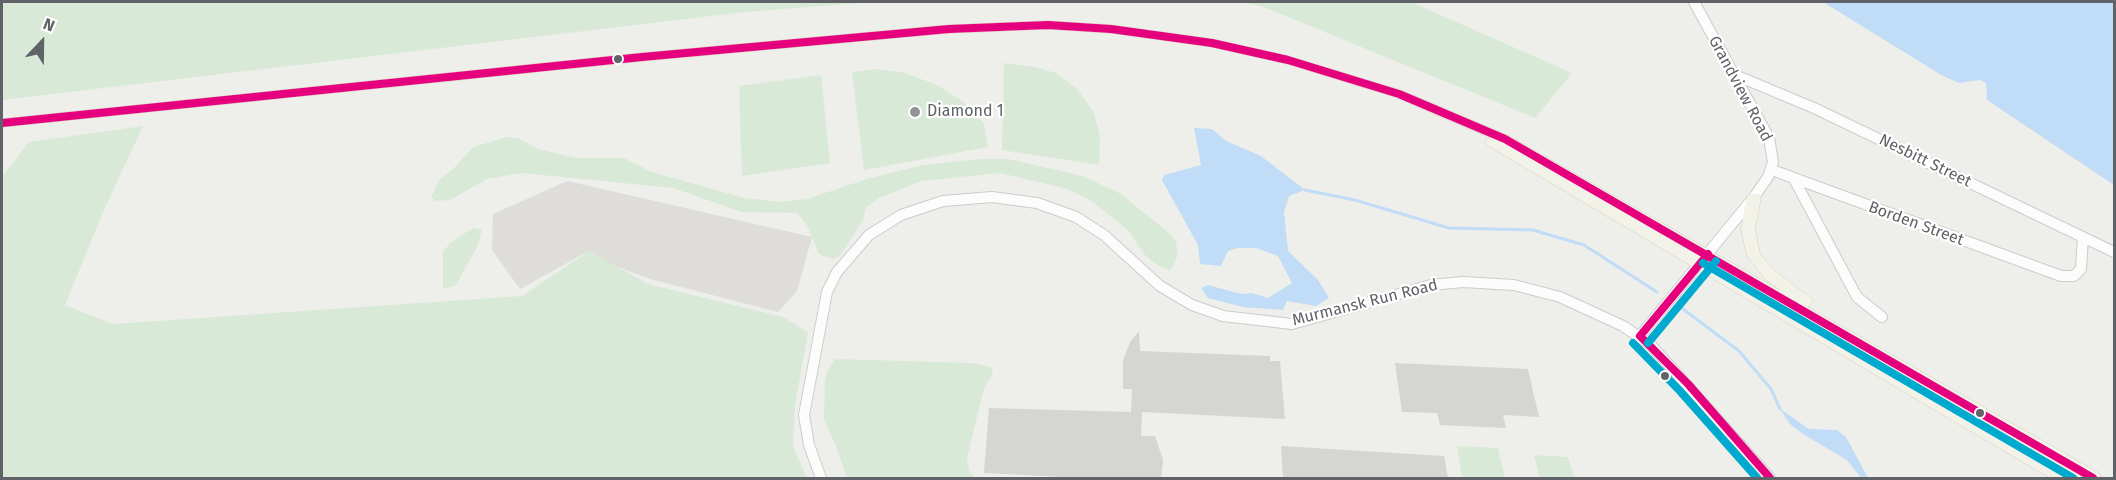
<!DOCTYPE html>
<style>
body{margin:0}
#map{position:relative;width:2116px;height:480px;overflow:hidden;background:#eeeeea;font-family:"Fira Sans",sans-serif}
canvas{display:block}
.frame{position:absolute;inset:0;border:3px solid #5f6267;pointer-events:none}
.north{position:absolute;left:12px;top:12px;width:60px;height:60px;-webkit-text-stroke:4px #fff;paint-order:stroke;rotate:22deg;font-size:16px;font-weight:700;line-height:24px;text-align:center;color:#5f6267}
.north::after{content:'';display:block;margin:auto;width:21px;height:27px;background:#5f6267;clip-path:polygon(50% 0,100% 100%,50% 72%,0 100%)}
</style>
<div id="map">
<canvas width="2116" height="480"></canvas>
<div class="frame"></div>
<div class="north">N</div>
</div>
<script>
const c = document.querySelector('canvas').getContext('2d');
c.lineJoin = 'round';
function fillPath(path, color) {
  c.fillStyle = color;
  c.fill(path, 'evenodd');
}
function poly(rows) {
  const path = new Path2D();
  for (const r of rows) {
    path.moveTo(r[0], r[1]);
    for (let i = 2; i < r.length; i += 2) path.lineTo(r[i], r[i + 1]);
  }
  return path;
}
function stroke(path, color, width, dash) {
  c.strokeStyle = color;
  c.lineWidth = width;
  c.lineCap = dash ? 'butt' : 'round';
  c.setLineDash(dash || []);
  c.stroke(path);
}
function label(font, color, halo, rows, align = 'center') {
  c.font = font + ' "Fira Sans",sans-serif';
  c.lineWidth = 4.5;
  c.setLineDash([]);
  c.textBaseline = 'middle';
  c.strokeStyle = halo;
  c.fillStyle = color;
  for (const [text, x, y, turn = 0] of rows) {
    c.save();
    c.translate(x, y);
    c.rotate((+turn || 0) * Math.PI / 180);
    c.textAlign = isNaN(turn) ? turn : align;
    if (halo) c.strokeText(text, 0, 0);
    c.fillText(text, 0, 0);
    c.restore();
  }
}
const industrial = poly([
 [567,181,812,237,797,291,778,312,650,279,583,254,520,289,492,250,493,214]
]);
const green = poly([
 [2,2,873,2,745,12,2,100],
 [1238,2,1411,2,1572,73,1535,118,1261,6],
 [1004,63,1035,67,1056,73,1078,90,1093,111,1100,136,1099,165,1002,150],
 [877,69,905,73,937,85,962,101,984,123,988,147,864,170,852,72],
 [821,75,830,163,742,176,739,86],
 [143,126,103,212,65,305,113,324,522,296,589,251,648,284,783,317,808,332,795,406,793,447,807,478,2,478,2,177,29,142],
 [507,137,518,138,538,149,576,158,624,158,652,172,744,198,781,202,807,199,867,179,923,165,980,159,1008,159,1083,176,1121,194,1169,233,1176,242,1178,255,1170,271,1154,263,1144,254,1129,231,1092,201,1068,189,1000,173,922,181,879,198,866,207,863,220,840,256,832,259,819,254,808,227,798,213,742,212,673,188,522,173,487,179,450,200,435,201,431,197,440,179,454,168,473,147],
 [473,228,482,230,477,247,456,285,443,289,443,252,450,243],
 [835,359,972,363,991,367,993,373,984,388,967,458,969,471,974,477,980,478,847,478,836,446,824,419,825,381,828,369],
 [1457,446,1498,448,1505,478,1462,478],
 [1534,455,1568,457,1574,478,1540,478]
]);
const water = poly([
 [1823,2,2114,2,2114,185,1987,100,1986,83,1980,80,1959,83,1943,76],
 [1194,128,1212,129,1226,141,1261,156,1305,190,1289,196,1284,212,1288,251,1318,280,1329,298,1316,306,1287,301,1283,310,1243,307,1208,298,1201,288,1208,285,1241,294,1252,293,1268,298,1292,283,1278,256,1256,248,1237,248,1228,251,1221,266,1200,264,1198,245,1162,180,1164,175,1201,165],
 [1780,409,1809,429,1837,430,1846,437,1868,478,1861,478,1847,460,1803,434,1790,424]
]);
const stream = poly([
 [1305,190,1355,200,1449,228,1533,230,1584,245,1657,292],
 [1683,309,1739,351,1771,389,1780,409]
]);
const building = poly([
 [1139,331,1140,351,1270,356,1270,361,1280,361,1285,419,1142,412,1141,436,1155,436,1163,460,1161,478,1083,478,984,473,989,408,1131,412,1132,389,1123,389,1123,361,1130,342],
 [1395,363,1528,369,1539,417,1503,415,1506,428,1440,425,1437,413,1402,412],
 [1281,446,1444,456,1448,478,1283,478]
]);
const minor = poly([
 [1735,75,1814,108,2114,252],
 [1772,170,2061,276,2074,276,2081,269,2083,237],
 [1794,179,1857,297,1882,317],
 [1640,336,1754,197,1768,177,1773,162,1769,138,1694,2],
 [821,478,809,445,804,415,827,292,837,272,869,235,901,215,943,201,992,197,1037,203,1076,217,1104,235,1160,286,1192,305,1223,316,1292,324,1431,285,1463,282,1514,285,1560,297,1623,326,1651,345,1770,478]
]);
const major = poly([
 [1048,21,1111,25,1212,39,1288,56,1403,91,1509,136,1783,292,1765,279,1747,256,1741,229,1747,197,1749,194,1759,194,1761,197,1755,229,1760,254,1775,271,1811,298,1813,302,1808,307,2099,473,2101,478,2080,478,1692,253,2069,473,2071,478,2050,478,1487,145,1485,142,1490,138,1395,97,1287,64,1212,47,1111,33,1048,29,949,33,642,61,2,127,2,119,642,53,949,25,1048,21]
]);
const bus1 = poly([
 [2,123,642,57,949,29,1048,25,1111,29,1212,43,1288,60,1399,94,1505,139,2093,478],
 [1640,336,1688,384,1770,478],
 [1640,336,1708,254]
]);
const bus2 = poly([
 [1703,263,2073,478],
 [1633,343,1680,391,1757,478],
 [1648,343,1716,261]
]);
const markers = [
 [618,59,5,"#5f6267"],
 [915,112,6,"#919395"],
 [1665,376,5,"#5f6267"],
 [1980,413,5,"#5f6267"]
];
const streetNames = [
 ["Grandview Road",1740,89,62],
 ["Nesbitt Street",1925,161,26],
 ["Borden Street",1916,224,20],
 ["Murmansk Run Road",1365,303,-14]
];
const poiNames = [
 ["Diamond 1",927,112]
];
fillPath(industrial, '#deddda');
fillPath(green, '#d8ead7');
fillPath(water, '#c1dcf6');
stroke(stream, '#c1dcf6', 3);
fillPath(building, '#d5d5d3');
stroke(minor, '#cbcccc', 12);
stroke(major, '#d5cfba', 1);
stroke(minor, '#fcfcfc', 10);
fillPath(major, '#f3f2e9');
stroke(bus1, '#e5007d', 8);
stroke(bus2, '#00a9ce', 8);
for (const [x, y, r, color] of markers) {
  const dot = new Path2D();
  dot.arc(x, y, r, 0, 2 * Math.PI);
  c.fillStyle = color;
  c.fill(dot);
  stroke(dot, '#fff', 2);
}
label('16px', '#5f6267', '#fff', streetNames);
label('16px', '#5f6267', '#fff', poiNames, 'left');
</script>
